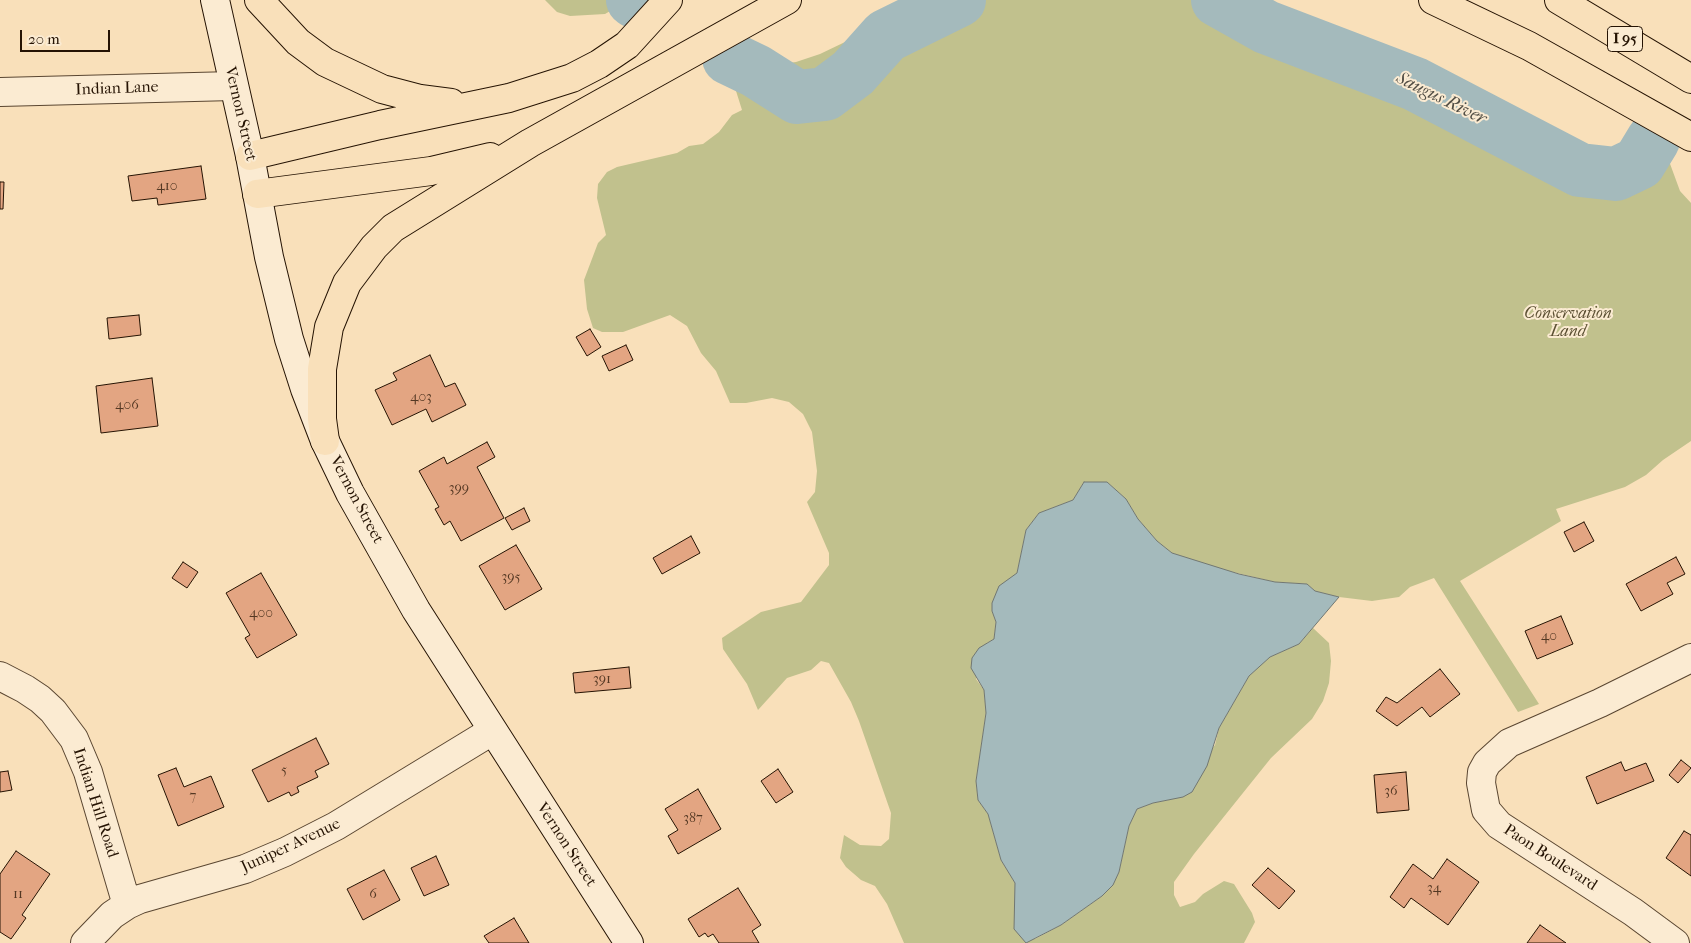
<!DOCTYPE html>
<style>
body{margin:0}
#map{position:relative;width:1691px;height:943px;overflow:hidden;background:#f9e0ba;font-family:"IM FELL French Canon",serif}
canvas{display:block}
.scale{position:absolute;left:20px;top:30px;width:90px;height:22px;box-sizing:border-box;border:2px solid #251303;border-top:0;padding-left:6px;font-size:15px;line-height:18px;white-space:nowrap;color:#251303;-webkit-text-stroke:4px #fbebd2;paint-order:stroke}
</style>
<div id="map">
<canvas width="1691" height="943"></canvas>
<div class="scale">20 m</div>
</div>
<script>
const c = document.querySelector('canvas').getContext('2d');
c.lineJoin = 'round';
function fillPath(path, color) {
  c.fillStyle = color;
  c.fill(path, 'evenodd');
}
function poly(rows) {
  const path = new Path2D();
  for (const r of rows) {
    path.moveTo(r[0], r[1]);
    for (let i = 2; i < r.length; i += 2) path.lineTo(r[i], r[i + 1]);
  }
  return path;
}
function stroke(path, color, width, dash) {
  c.strokeStyle = color;
  c.lineWidth = width;
  c.lineCap = dash ? 'butt' : 'round';
  c.setLineDash(dash || []);
  c.stroke(path);
}
function label(font, color, halo, rows, align = 'center') {
  c.font = font + ' "IM FELL French Canon",serif';
  c.lineWidth = 4;
  c.setLineDash([]);
  c.textBaseline = 'middle';
  c.strokeStyle = halo;
  c.fillStyle = color;
  for (const [text, x, y, turn = 0] of rows) {
    c.save();
    c.translate(x, y);
    c.rotate((+turn || 0) * Math.PI / 180);
    c.textAlign = isNaN(turn) ? turn : align;
    if (halo) c.strokeText(text, 0, 0);
    c.fillText(text, 0, 0);
    c.restore();
  }
}
const green = poly([
 [545,0,621,0,617,7,605,14,570,16,557,12],
 [950,0,1241,0,1300,28,1357,48,1468,98,1530,127,1553,139,1566,149,1605,150,1619,146,1629,137,1669,161,1680,191,1691,203,1691,441,1663,460,1646,475,1625,487,1556,509,1561,521,1460,581,1539,704,1518,712,1434,578,1410,587,1399,597,1372,601,1339,597,1315,591,1307,584,1275,582,1220,569,1172,553,1157,541,1138,519,1126,499,1107,482,1084,482,1073,500,1039,513,1026,530,1017,573,992,611,996,622,994,639,987,643,976,679,984,690,986,713,976,781,978,800,988,814,1001,860,1015,883,1015,916,1035,939,1061,925,1102,896,1119,872,1129,826,1137,809,1153,803,1168,800,1215,745,1219,728,1249,676,1259,666,1270,657,1299,644,1313,628,1329,643,1331,661,1329,683,1323,701,1312,719,1271,758,1194,854,1174,882,1174,895,1180,907,1195,902,1203,894,1224,881,1234,884,1252,913,1255,922,1244,943,904,943,887,904,875,886,861,880,846,867,840,858,844,835,860,845,881,846,889,839,891,813,859,721,851,702,829,663,821,661,811,670,787,678,758,710,747,684,723,649,722,638,761,612,801,602,829,565,829,553,807,502,815,492,817,471,812,432,803,414,789,402,772,398,746,403,730,403,716,371,701,353,687,326,670,315,623,332,602,332,593,328,587,309,584,280,598,243,606,235,597,198,598,184,607,172,617,167,677,153,689,146,703,144,719,132,732,115,742,110,731,75,752,77,774,65,796,62,820,54,893,19]
]);
const water = poly([
 [1084,482,1107,482,1126,499,1138,519,1157,541,1172,553,1239,574,1275,582,1307,584,1315,591,1339,597,1299,644,1270,657,1249,676,1219,728,1207,766,1192,792,1183,797,1153,803,1137,809,1129,826,1119,872,1113,885,1102,896,1061,925,1026,943,1014,929,1015,883,1001,860,988,814,978,800,976,781,986,713,984,690,971,668,972,658,979,648,994,639,996,622,992,611,992,603,999,586,1017,573,1026,530,1039,513,1073,500,1084,482]
]);
const river = poly([
 [633,0,636,2],
 [1218,0,1266,27,1415,84,1580,170,1616,174,1639,163,1653,140],
 [729,58,756,71,797,97,825,94,853,73,886,36,959,0]
]);
const building = poly([
 [201,166,206,199,158,205,157,198,132,201,128,176,201,166],
 [0,182,4,182,3,209,0,209,0,182],
 [139,315,141,335,109,339,107,318,139,315],
 [590,329,601,347,587,356,576,337,590,329],
 [626,345,633,360,609,371,602,356,626,345],
 [430,355,445,387,455,383,466,405,432,422,426,409,392,425,375,390,397,380,393,373,430,355],
 [152,378,158,426,101,433,96,386,152,378],
 [487,442,495,457,477,467,504,518,461,541,450,521,444,525,435,509,439,507,419,471,444,457,447,464,487,442],
 [524,508,530,521,512,530,505,518,524,508],
 [1584,522,1594,541,1574,552,1564,532,1584,522],
 [691,536,700,553,662,574,653,558,691,536],
 [516,545,542,589,505,610,479,566,516,545],
 [1676,557,1685,574,1667,583,1673,594,1641,611,1626,584,1676,557],
 [183,562,198,572,187,588,172,578,183,562],
 [261,573,297,635,257,658,245,638,250,635,226,593,261,573],
 [1561,616,1573,644,1537,659,1525,631,1561,616],
 [629,667,631,688,575,693,573,673,629,667],
 [1440,669,1460,694,1430,717,1422,707,1397,726,1376,711,1386,697,1397,703,1440,669],
 [316,738,329,764,315,771,318,777,297,787,299,792,291,796,289,792,268,802,252,770,316,738],
 [1681,760,1691,768,1678,783,1669,775,1681,760],
 [1621,762,1625,771,1646,763,1654,781,1597,804,1586,777,1621,762],
 [176,768,184,787,211,776,224,807,178,826,158,775,176,768],
 [778,769,793,792,776,803,761,781,778,769],
 [8,771,12,790,0,792,0,772,8,771],
 [1406,772,1409,810,1377,813,1374,775,1406,772],
 [698,789,721,829,678,854,668,836,678,830,665,809,698,789],
 [1684,831,1691,835,1691,876,1666,858,1684,831],
 [16,851,50,874,22,915,26,918,11,939,0,932,0,874,16,851],
 [436,856,449,885,424,896,411,868,436,856],
 [1447,859,1479,882,1448,925,1411,898,1404,908,1390,897,1413,864,1433,879,1447,859],
 [1268,868,1295,891,1279,909,1252,885,1268,868],
 [384,870,400,900,363,920,347,889,384,870],
 [738,888,761,925,752,931,759,943,719,943,713,934,708,937,705,933,699,937,688,919,738,888],
 [514,918,529,943,489,943,484,936,514,918],
 [1540,925,1566,943,1527,943,1540,925]
]);
const street = poly([
 [0,92,233,86],
 [0,676,25,689,40,699,53,711,74,739,88,772,127,905],
 [85,943,112,915,127,905,140,899,245,869,285,852,336,826,492,731],
 [1675,943,1633,912,1499,825,1486,810,1481,783,1482,772,1487,763,1509,743,1600,703,1691,658]
]);
const secondary = poly([
 [215,0,250,156,269,257,289,339,305,389,325,441,350,493,416,610,629,943]
]);
const highway = poly([
 [259,0,298,42,325,62,382,89,420,99,451,103],
 [1433,0,1529,46,1691,137],
 [1559,0,1691,79],
 [250,156,380,125,509,98,572,78,599,64,627,45,668,0],
 [257,194,431,171,490,157],
 [325,441,322,419,322,369,329,327,347,283,374,247,393,228,530,143,787,0]
]);
const numberNames = [
 ["410",167,187],
 ["403",421,398],
 ["406",127,406],
 ["399",459,489],
 ["395",511,578],
 ["400",261,614],
 ["40",1549,637],
 ["391",602,680],
 ["5",284,771],
 ["36",1391,792],
 ["7",193,797],
 ["387",693,819],
 ["34",1434,889],
 ["11",18,895],
 ["6",373,895]
];
const shields = [
 [1625,39,35]
];
const shieldNames = [
 ["I 95",1625,39]
];
const streetNames = [
 ["Indian Lane",117,89,-2],
 ["Vernon Street",240,114,77],
 ["Vernon Street",356,500,62],
 ["Indian Hill Road",95,803,72],
 ["Vernon Street",566,845,57],
 ["Juniper Avenue",291,846,-25],
 ["Paon Boulevard",1550,858,33]
];
const parkNames = [
 ["Conservation",1568,314],
 ["Land",1568,332]
];
const waterNames = [
 ["Saugus River",1441,99,26]
];
fillPath(green, '#c1c18d');
fillPath(water, '#a4babc');
stroke(water, '#717772', 1);
stroke(river, '#a4babc', 54);
fillPath(building, '#e3a582');
stroke(building, '#251303', 1);
stroke(street, '#5a4631', 30);
stroke(secondary, '#251303', 30);
stroke(highway, '#251303', 30);
stroke(street, '#fbebd2', 28);
stroke(secondary, '#fbebd2', 28);
stroke(highway, '#f9e0ba', 28);
label('14px', '#543823', null, numberNames);
for (const [x, y, w] of shields) {
  const box = new Path2D();
  box.roundRect(x - w / 2, y - 12.5, w, 25, 4);
  c.fillStyle = '#fbebd2';
  c.fill(box);
  stroke(box, '#251303', 1);
}
label('bold 15px', '#251303', null, shieldNames);
label('16px', '#251303', '#fbebd2', streetNames);
label('italic 16px', '#5c5033', '#fbebd2', parkNames);
label('italic 18px', '#514d44', '#fbebd2', waterNames);
</script>
